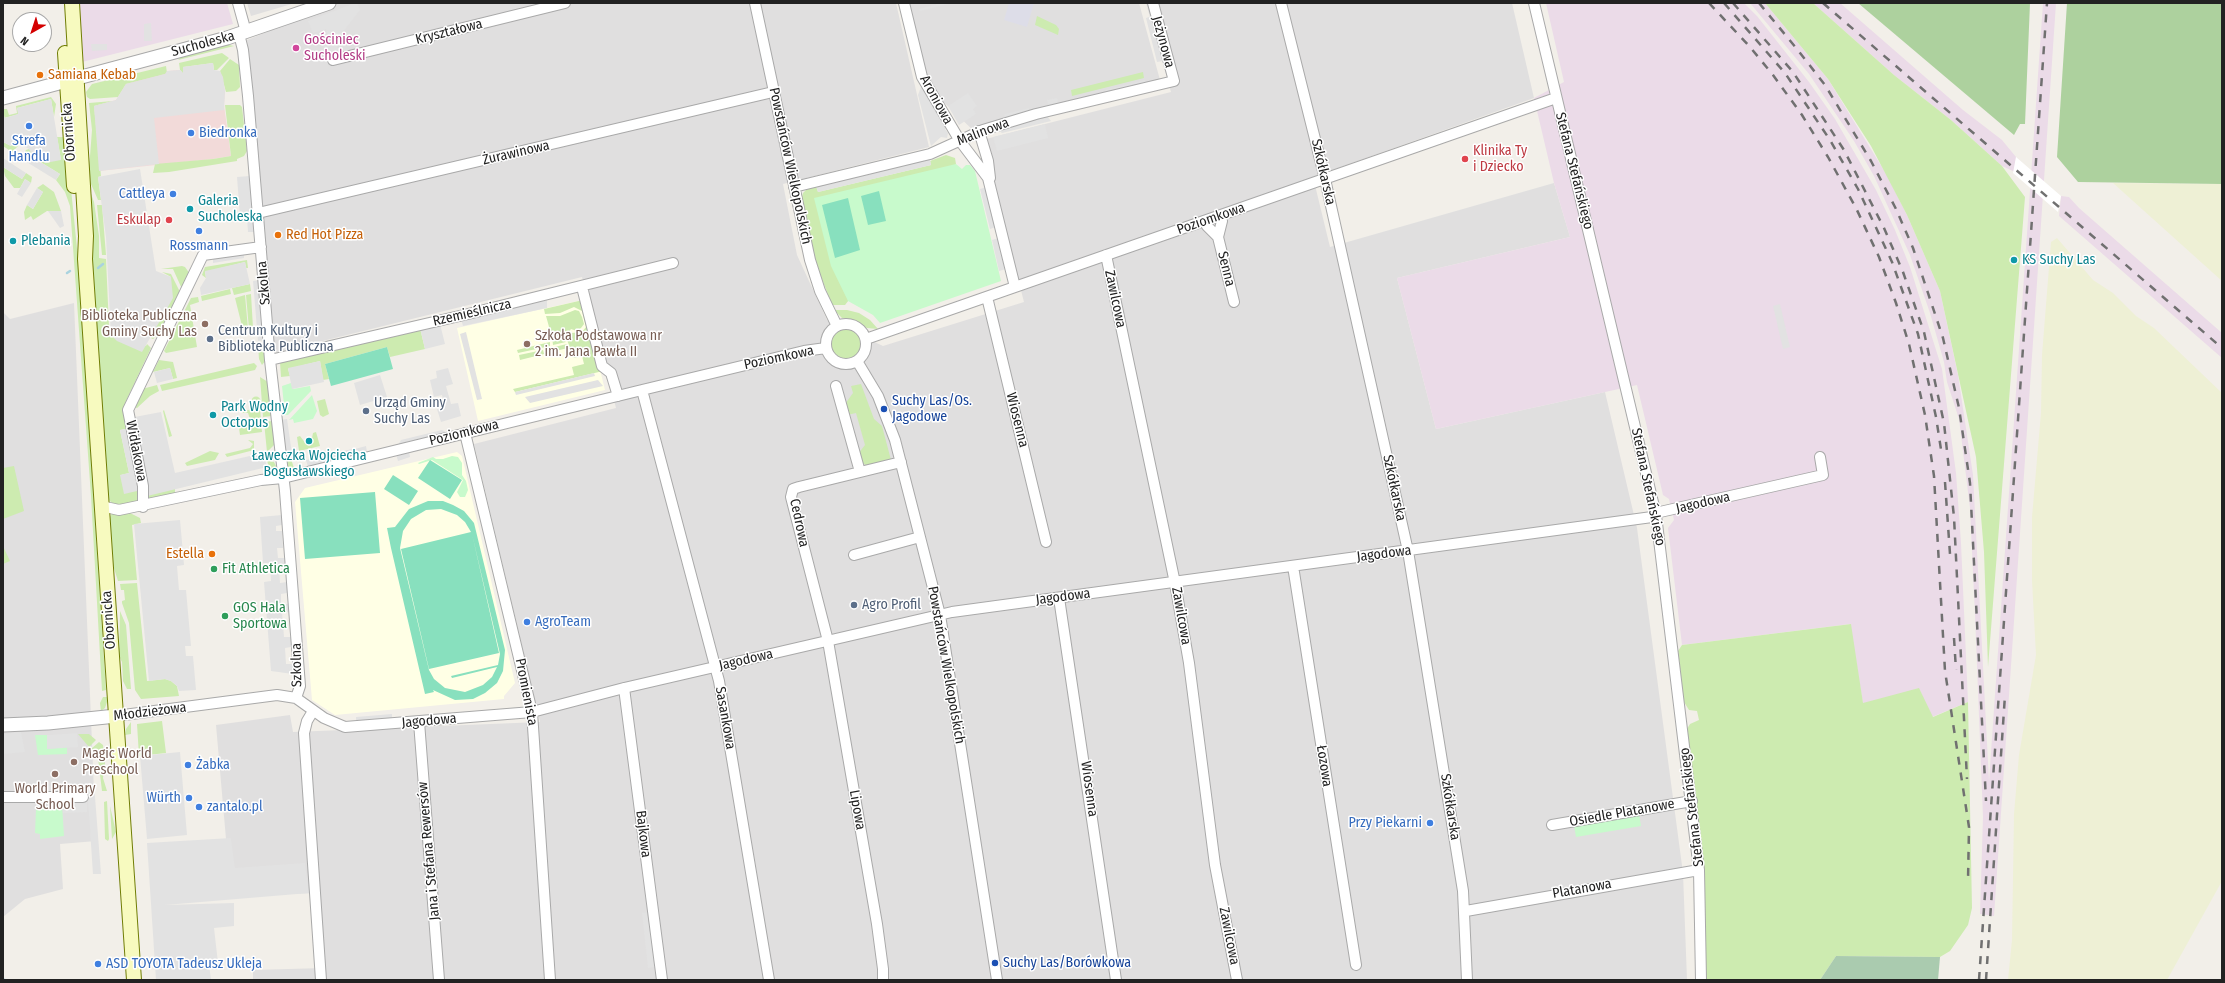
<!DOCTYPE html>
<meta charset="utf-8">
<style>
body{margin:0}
#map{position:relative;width:2225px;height:983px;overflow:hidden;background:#f2efe9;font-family:"Fira Sans Condensed",sans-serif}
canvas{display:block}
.frame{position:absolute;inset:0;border:4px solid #222;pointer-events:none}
.north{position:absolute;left:12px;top:12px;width:40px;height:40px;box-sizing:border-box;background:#fff;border:1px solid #a7a7a7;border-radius:50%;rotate:219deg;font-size:11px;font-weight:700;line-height:16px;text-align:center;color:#222}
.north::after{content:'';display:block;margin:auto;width:14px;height:18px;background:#d40000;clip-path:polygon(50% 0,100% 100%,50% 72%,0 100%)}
</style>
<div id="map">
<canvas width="2225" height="983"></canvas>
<div class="frame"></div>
<div class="north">N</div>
</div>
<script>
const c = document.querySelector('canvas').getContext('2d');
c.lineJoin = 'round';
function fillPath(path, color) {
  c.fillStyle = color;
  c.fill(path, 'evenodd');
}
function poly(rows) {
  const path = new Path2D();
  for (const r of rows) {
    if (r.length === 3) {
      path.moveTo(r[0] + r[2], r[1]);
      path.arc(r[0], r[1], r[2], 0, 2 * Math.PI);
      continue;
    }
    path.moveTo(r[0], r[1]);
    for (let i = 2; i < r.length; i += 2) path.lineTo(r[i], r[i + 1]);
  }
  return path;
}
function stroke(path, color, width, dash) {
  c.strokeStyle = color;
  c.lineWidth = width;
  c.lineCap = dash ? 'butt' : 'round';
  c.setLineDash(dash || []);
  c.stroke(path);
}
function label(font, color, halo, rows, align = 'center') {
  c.font = font + ' "Fira Sans Condensed",sans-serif';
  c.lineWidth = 3;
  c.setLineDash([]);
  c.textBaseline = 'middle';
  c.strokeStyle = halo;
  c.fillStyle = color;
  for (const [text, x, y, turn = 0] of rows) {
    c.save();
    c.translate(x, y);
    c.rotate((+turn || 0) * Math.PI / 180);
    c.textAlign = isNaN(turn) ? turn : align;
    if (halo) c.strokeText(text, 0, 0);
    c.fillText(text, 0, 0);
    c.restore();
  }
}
const residential = poly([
 [247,3,295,3,251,16],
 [339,3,896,3,929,147,783,184,797,255,827,320,883,346,1024,302,982,140,1171,92,1146,3,1512,3,1534,98,1313,177,1330,247,1554,183,1570,237,1397,278,1436,429,1605,392,1637,528,1683,873,1687,980,253,980,253,970,324,968,317,893,231,896,216,725,290,715,293,732,540,722,474,444,616,408,582,277,274,353,247,40],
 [909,3,1139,3,1160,80,976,133,931,90],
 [74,303,96,841,60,844,63,889,25,899,3,917,3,312,10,319]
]);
const commercial = poly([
 [180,70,181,72,220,71,225,91,224,105,231,156,213,159,99,171,94,106,116,100,126,84,167,71]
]);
const industrial = poly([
 [74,3,227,3,233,24,78,63],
 [1546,3,1744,3,1757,16,1809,82,1835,119,1876,190,1895,230,1910,267,1942,369,1956,473,1961,543,1968,702,1932,717,1919,689,1863,704,1850,624,1682,645,1668,528,1674,520,1669,499,1663,495,1637,385,1436,429,1397,278,1570,237,1554,183,1534,98,1564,82],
 [1750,3,1765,3,1828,79,1888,177,1907,215,1940,291,1958,375,1973,475,1989,781,2043,3,2056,3,1994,916,1980,914,1983,817,1975,615,1970,508,1959,419,1947,382,1944,362,1930,313,1910,255,1874,176,1854,141,1809,74],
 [1813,3,1840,3,1963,110,2002,140,2016,157,2015,172,2002,166,1951,120,1894,75],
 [2061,196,2069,197,2079,208,2222,333,2222,358,2059,216]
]);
const education = poly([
 [583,300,605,390,478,421,457,328],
 [457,452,462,456,515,683,504,696,504,699,335,715,312,700,295,502,305,488]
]);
const farmland = poly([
 [2113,183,2222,184,2222,281],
 [2057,238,2093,280,2113,293,2136,316,2154,328,2222,393,2222,881,2167,980,2008,980,2012,940,2014,814,2019,755,2036,655,2032,581,2032,517,2041,413,2042,355,2051,242]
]);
const grass = poly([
 [1765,3,1813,3,1894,75,1951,120,2002,166,2025,197,1988,667,1984,552,1976,457,1940,291,1907,215,1871,146,1828,79],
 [1037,16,1056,25,1059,29,1058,35,1035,25],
 [224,44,234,46,178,60,181,57],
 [222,53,229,58,217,70,214,70,213,63,183,67,183,73,180,70,179,63],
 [230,59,239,65,240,87,236,91,226,92,220,71],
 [166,66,167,73,165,74,126,84,118,97,90,99,87,97,86,92,92,84],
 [1143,72,1144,78,1072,96,1071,90],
 [51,97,56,104,54,117,51,99,17,108,19,114,4,118,3,109,7,109,9,115,17,113,16,106],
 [113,101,94,106,101,176,98,177,101,200,98,200,91,184,89,169,92,130,89,103],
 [225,105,240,105,242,107,247,151,244,156,237,159,237,161,169,172,153,173,155,164,213,159,231,156],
 [57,137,64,137,69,169,79,268,106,690,102,691,91,496,70,206,65,192,56,180,60,174,29,155,25,161,22,157,26,150,29,149,40,155,61,160],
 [14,140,17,142,18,146,12,152,3,146,3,142,11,146],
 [946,155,955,158,956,164,845,305,832,305,815,261,801,200,803,193,808,188,816,186,818,192,931,165,930,161],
 [3,167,22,179,26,173,32,177,31,183,25,179,20,188,14,188,5,176],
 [43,184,54,192,61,211,47,211,33,220,31,216,25,220,24,212,27,205,33,209,43,192,37,188],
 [88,186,94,202,99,236,99,258,106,259,109,327,146,346,147,344,151,348,126,401,123,410,126,429,120,430,129,473,121,475,137,491,139,498,137,502,116,507,109,500,105,493],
 [97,205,102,205,106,255,102,255],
 [247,260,248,268,246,268,245,262,205,272,206,278,202,275,205,267],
 [182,266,185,267,190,274,182,289,173,269,161,269],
 [162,272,171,274,180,292,158,335,153,339,151,338,171,277],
 [250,284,251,291,234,295,232,288],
 [230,289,231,294,202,301,201,296],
 [251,294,253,328,249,329,246,295],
 [245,295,248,329,243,330,235,298],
 [198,297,199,302,190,305,197,347,166,353,164,351,191,298],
 [583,300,603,371,515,392,513,389,574,375,572,367,584,364,582,356,574,358,567,340,571,333,582,332,586,327,582,311,574,307,560,313,545,314,544,309],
 [575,310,579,311,582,317,584,324,581,328,577,331,571,329,565,338,551,334,546,316,560,316],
 [834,310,847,310,859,313,870,320,878,329,867,328,855,321,842,318],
 [420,328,425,349,390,357,387,347,325,364,329,379,323,380,320,361,288,369,290,376,281,377,280,362],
 [846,344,15],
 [552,336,561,339,566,342,553,345],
 [550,342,550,346,518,353,517,350],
 [567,344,568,348,547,353,546,349],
 [258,345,265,345,266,360,262,365,259,359],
 [543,350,544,354,520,360,519,355],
 [159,360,173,362,177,378,173,379,170,368,153,372],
 [254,363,257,366,255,370,162,391,160,385],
 [260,377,268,382,272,416,263,417],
 [861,384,874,419,882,426,891,460,867,466,860,461,858,454,865,445,856,413,847,415,845,404,853,393,851,386],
 [157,385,159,391,150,396,137,408,134,407,142,389],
 [256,401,4.5],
 [325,399,329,414,323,417,320,415,317,401],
 [260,408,262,432,240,435,239,428,248,425,247,422,250,419,248,413,243,413,242,411],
 [164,410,172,436,169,437,163,411],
 [272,421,274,445,267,452,264,422],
 [316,432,320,446,299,451,297,437,300,436,306,444,311,443,313,433],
 [248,440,254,441,254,450,227,457,225,454,250,448,253,444],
 [210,451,219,453,215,460,187,466,185,463],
 [285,456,290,456,295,471,287,466],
 [267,460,274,462,277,468,270,472],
 [14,466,24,511,3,519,3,468],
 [175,482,175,496,153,502,148,499,147,491],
 [112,513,130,513,140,518,141,523,132,525,137,580,118,581,112,562,109,519],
 [3,546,10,561,3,564],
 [137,583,147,681,165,679,171,681,177,686,179,696,141,699,135,690,129,623,122,603,122,601,125,600,124,590,121,590,120,584],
 [120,611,126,625,131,689,127,689,123,681,122,662,119,656],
 [1851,624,1863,703,1919,688,1933,717,1968,702,1972,908,1968,925,1950,951,1940,957,1836,956,1820,980,1705,980,1704,869,1687,729,1690,724,1699,720,1697,711,1689,710,1684,702,1678,651,1682,645],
 [103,697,107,697,107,702,105,708,101,711,100,703],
 [162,721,166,753,139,756,137,724],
 [131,722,131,734,125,735,126,729],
 [78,734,89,734,96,740,89,747],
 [99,742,103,745,105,764,103,778,107,791,102,791,98,758,91,749],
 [107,801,109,839,108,841,105,839,104,802],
 [110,806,116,832,112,839]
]);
const forest = poly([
 [1858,3,2030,3,2025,124,2020,124,2014,135],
 [2067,3,2222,3,2222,184,2078,182,2057,157]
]);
const cemetery = poly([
 [1836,956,1940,957,1938,980,1820,980]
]);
const park = poly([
 [956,164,962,169,966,165,970,165,975,171,1001,281,880,323,873,315,848,301,831,266,814,198],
 [291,383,293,389,310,386,311,391,288,415,285,415,282,386],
 [312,395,317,411,313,419,294,423,293,419,289,420],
 [452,456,458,457,462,463,462,475,466,481,468,490,465,497,460,497,457,492,463,480,432,460,419,464,418,463,433,457,436,459,443,459],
 [35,735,47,735,48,749,67,747,67,754,38,755],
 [62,804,64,836,40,839,40,834,35,833,36,809],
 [1639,814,1641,826,1576,837,1574,826]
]);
const pitch = poly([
 [879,191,886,221,868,225,861,196],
 [848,198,860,250,835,258,822,205],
 [387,347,393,369,331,386,325,364],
 [430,460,462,480,450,499,418,478],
 [393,475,418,491,409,505,384,489],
 [375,492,380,553,305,559,300,498],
 [428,501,443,501,453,505,464,511,474,523,505,650,503,671,497,683,485,693,473,699,455,700,433,690,434,692,425,694,391,548,387,528,395,527,409,509],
 [441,509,457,515,465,522,471,532,401,549,429,669,499,653,472,534,500,654,498,665,451,676,452,678,497,667,492,677,483,685,465,692,445,688,434,679,429,670,400,548,403,531,411,519,426,510]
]);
const parking = poly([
 [355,3,357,3,360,10,336,41,338,51,326,54,323,43,329,41,326,29,313,33,308,21],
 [942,3,952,3,920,11,919,9],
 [1152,16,1163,61,1157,62,1146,18],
 [151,23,152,41,144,41,144,24],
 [91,44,107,44,107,50,92,51],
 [213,63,214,70,220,71,223,77,225,91,224,110,154,118,159,164,99,171,94,106,116,100,126,84,165,74,167,71,180,70,183,73,183,67],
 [1145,80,1147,87,1106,94,1105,90],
 [922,84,947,127,945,129,948,133,947,138,941,137,931,146,918,95],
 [968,93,977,106,973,109,976,114,959,125,948,106],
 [1057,98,1059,105,1049,107,1047,100],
 [51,99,61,160,45,163,40,160,40,155,32,155,29,149,15,141,11,146,3,142,3,112,5,118,18,114,17,108],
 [1029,108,1028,113,1004,118,1005,114],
 [1047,116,1051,121,1002,133,997,129],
 [1045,124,1048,138,997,151,993,137],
 [29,155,60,174,56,180,25,161],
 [3,158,26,173,22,179,3,167],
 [930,159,931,165,818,192,816,186],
 [140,169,156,271,171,277,173,298,142,352,117,341,111,335,106,237,98,177],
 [250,176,255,232,248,232,247,216,240,216,237,177],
 [25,179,31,183,22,197,17,194],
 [987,187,996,227,990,229,980,189],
 [37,188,43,192,33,209,27,205],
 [48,211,61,211,64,226,60,228],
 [999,238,1006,269,999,271,992,240],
 [244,254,244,258,213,263,213,259],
 [245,262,250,284,201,295,200,288,206,278,205,271],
 [260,280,265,340,258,341,253,281],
 [547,300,547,308,463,326,461,319],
 [1780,304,1790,347,1783,349,1773,306],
 [440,324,445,344,425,349,420,328],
 [466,332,482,399,477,400,460,334],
 [320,361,324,382,292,389,288,368],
 [170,368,173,379,157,383,154,372],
 [448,368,453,384,446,386,451,404,458,403,461,416,441,422,437,409,445,407,442,395,434,397,430,380,437,378,436,371],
 [594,373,595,376,516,395,515,392],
 [380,375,387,397,360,405,354,383],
 [598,380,603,386,530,403,525,397],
 [161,412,175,473,263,453,267,467,139,498,137,491,124,494,120,475,129,473,120,430,126,429,124,419],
 [287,419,292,454,285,454,281,420],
 [442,430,448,433,398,445,401,440],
 [366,446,367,452,357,455,355,449],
 [352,449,354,455,308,467,306,460],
 [409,451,410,457,398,461,396,454],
 [282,515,282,525,276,526,276,531,282,531,283,548,277,548,278,558,284,558,285,565,279,566,280,583,287,582,287,593,281,594,281,604,289,604,289,612,282,612,284,637,291,637,291,647,285,648,286,664,293,664,293,674,271,671,264,582,271,581,270,563,263,563,260,517],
 [180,520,184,565,177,566,179,590,186,590,191,646,185,646,186,656,193,656,196,690,179,691,177,686,171,681,165,679,149,681,134,524],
 [392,714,392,720,356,723,356,717],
 [21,732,25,752,3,754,3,734],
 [77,733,78,747,47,749,47,735],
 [180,752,187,835,147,839,140,756],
 [94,784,101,874,93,874,87,785],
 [83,785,84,792,36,793,35,786],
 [87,802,87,812,63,813,62,804],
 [231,838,235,868,305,863,309,893,165,905,234,903,234,926,214,928,218,963,209,964,211,980,156,980,147,843],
 [650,912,655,967,648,968,642,913]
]);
const plaza = poly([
 [1009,3,1034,3,1027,27,1004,20]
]);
const pier = poly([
 [2016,157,2061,196,2058,212,2013,173]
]);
const stream = poly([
 [98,268,103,264],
 [67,273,70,271],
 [3,979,5,980]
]);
const minor = poly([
 [238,3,246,32],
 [755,3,810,260,820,291,837,326],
 [904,3,922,77,960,141,988,178,1015,287],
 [1281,3,1325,179,1408,551,1463,891,1467,980],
 [1534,3,1656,515,1699,870,1701,980],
 [239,34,243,50,248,96,270,360,285,491,300,686,296,698],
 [333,60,565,3],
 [979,131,988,161,990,178],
 [794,187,930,154,983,130,1036,114,1174,81,1153,3],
 [258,213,773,92],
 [1220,216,1222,221,1218,237,1234,302],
 [1205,221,1207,226,1218,237],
 [1106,255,1175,583,1189,663,1215,865,1237,980],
 [582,287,602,366,611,373,618,396],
 [987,297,1046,542],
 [846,344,20],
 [866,339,1556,98],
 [270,360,468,314,673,263],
 [857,361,878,396,895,440,940,615,997,980],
 [836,386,860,472],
 [642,390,719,681,769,980],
 [465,433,532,712,550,980],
 [101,506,119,510,261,480,283,478,642,390,804,351,826,348],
 [143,507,143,486,128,410,203,255,261,247],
 [854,555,920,537],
 [1293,566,1356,965],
 [1059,598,1116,980],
 [624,688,662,980],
 [313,711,307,721,304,733,321,980],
 [116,716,277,695,296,698,324,718,345,727,532,712,624,688,952,612,1652,517,1660,512,1823,475,1820,457],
 [419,722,439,980],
 [3,797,83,797],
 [1552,825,1692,801],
 [1466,911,1699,870],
 [883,980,883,969,877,924,828,641,791,497,793,489,799,487,901,462]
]);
const tertiary = poly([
 [3,98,227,38,329,3],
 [3,725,48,723,116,716]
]);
const secondary = poly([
 [72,3,86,236,85,259,134,980],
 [65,53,74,186]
]);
const rail = poly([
 [1709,3,1750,47,1773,75,1802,115,1828,157,1856,208,1879,257,1896,303,1909,344,1925,415,1934,476,1945,671,1969,827,1968,881],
 [1724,3,1785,73,1830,140,1858,189,1892,262,1918,334,1936,417,1942,456],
 [1733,3,1793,72,1844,150,1884,228,1903,272,1924,332,1944,423,1954,517,1967,779],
 [1759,3,1797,49,1825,85,1871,161,1896,209,1913,248,1943,338,1959,408,1970,483,1986,801],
 [1823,3,2222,348],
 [1945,482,1950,554],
 [1954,638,1956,670],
 [1979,980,2047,3],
 [1986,980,2005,695]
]);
const markers = [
 [296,48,4,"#d1479c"],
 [40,75,4,"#e8710a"],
 [29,126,4,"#3f7fe0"],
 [191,133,4,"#3f7fe0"],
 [1465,159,4,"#e0444e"],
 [173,194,4,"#3f7fe0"],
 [190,209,4,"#0f9aa8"],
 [169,220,4,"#e0444e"],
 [199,231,4,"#3f7fe0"],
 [278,235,4,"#e8710a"],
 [13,241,4,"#0f9aa8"],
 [2014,260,4,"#0f9aa8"],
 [205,324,4,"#8d6e63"],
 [210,339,4,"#5c6f8a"],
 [527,344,4,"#8d6e63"],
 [884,409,4,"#1a4fb4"],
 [366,411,4,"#5c6f8a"],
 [213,415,4,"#0f9aa8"],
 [309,441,4,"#0f9aa8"],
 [212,554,4,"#e8710a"],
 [214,569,4,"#2e9e5b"],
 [854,605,4,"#5c6f8a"],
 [225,616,4,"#2e9e5b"],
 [527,622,4,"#3f7fe0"],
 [74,762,4,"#8d6e63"],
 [188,765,4,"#3f7fe0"],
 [55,774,4,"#8d6e63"],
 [189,798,4,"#3f7fe0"],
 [199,807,4,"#3f7fe0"],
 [1430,823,4,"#3f7fe0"],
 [995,963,4,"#1a4fb4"],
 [98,964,4,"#3f7fe0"]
];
const streetNames = [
 ["Kryształowa",449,32,-14],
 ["Jeżynowa",1163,42,75],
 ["Sucholeska",203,44,-15],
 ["Aroniowa",936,100,61],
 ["Obornicka",69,132,-94],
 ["Malinowa",983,132,-21],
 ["Żurawinowa",516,153,-13],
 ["Powstańców Wielkopolskich",790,166,78],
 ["Stefana Stefańskiego",1574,171,76],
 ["Szkółkarska",1323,172,77],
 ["Poziomkowa",1211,219,-19],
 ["Senna",1226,269,76],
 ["Szkolna",264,283,-95],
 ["Zawilcowa",1115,299,78],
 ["Rzemieślnicza",472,313,-13],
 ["Poziomkowa",779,358,-12],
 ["Wiosenna",1017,420,76],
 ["Poziomkowa",464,433,-14],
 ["Widłakowa",136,451,79],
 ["Stefana Stefańskiego",1648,487,78],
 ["Szkółkarska",1394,488,78],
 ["Jagodowa",1703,503,-13],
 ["Cedrowa",799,523,78],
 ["Jagodowa",1384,554,-7],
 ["Jagodowa",1063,597,-7],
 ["Zawilcowa",1181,616,80],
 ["Obornicka",109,620,-94],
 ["Jagodowa",746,660,-13],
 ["Szkolna",297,665,-91],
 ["Powstańców Wielkopolskich",946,665,80],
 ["Promienista",526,692,79],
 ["Młodzieżowa",150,712,-7],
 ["Sasankowa",725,718,80],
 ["Jagodowa",429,721,-5],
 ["Łozowa",1324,766,81],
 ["Wiosenna",1089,789,82],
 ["Szkółkarska",1450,807,81],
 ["Stefana Stefańskiego",1692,807,-97],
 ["Lipowa",857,810,80],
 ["Osiedle Platanowe",1622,813,-10],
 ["Bajkowa",643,834,83],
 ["Jana i Stefana Rewersów",429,851,-95],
 ["Platanowa",1582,889,-10],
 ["Zawilcowa",1229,936,79]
];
const hotelNames = [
 ["Gościniec",304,40],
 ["Sucholeski",304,56]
];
const foodNames = [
 ["Samiana Kebab",48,75],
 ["Red Hot Pizza",286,235],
 ["Estella",204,554,"right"]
];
const shopNames = [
 ["Biedronka",199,133],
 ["Strefa",29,141,"center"],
 ["Handlu",29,157,"center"],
 ["Cattleya",165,194,"right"],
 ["Rossmann",199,246,"center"],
 ["AgroTeam",535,622],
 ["Żabka",196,765],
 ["Würth",181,798,"right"],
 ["zantalo.pl",207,807],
 ["Przy Piekarni",1422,823,"right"],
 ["ASD TOYOTA Tadeusz Ukleja",106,964]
];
const healthNames = [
 ["Klinika Ty",1473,151],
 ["i Dziecko",1473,167],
 ["Eskulap",161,220,"right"]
];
const cultureNames = [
 ["Galeria",198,201],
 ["Sucholeska",198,217],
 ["Plebania",21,241],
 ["KS Suchy Las",2022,260],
 ["Park Wodny",221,407],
 ["Octopus",221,423],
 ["Ławeczka Wojciecha",309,456,"center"],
 ["Bogusławskiego",309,472,"center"]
];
const educationNames = [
 ["Biblioteka Publiczna",197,316,"right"],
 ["Gminy Suchy Las",197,332,"right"],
 ["Szkoła Podstawowa nr",535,336],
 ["2 im. Jana Pawła II",535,352],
 ["Magic World",82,754],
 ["Preschool",82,770],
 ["World Primary",55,789,"center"],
 ["School",55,805,"center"]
];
const serviceNames = [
 ["Centrum Kultury i",218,331],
 ["Biblioteka Publiczna",218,347],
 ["Urząd Gminy",374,403],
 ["Suchy Las",374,419],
 ["Agro Profil",862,605]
];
const transitNames = [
 ["Suchy Las/Os.",892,401],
 ["Jagodowe",892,417],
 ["Suchy Las/Borówkowa",1003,963]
];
const leisureNames = [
 ["Fit Athletica",222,569],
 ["GOS Hala",233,608],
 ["Sportowa",233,624]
];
fillPath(residential, '#e0dfdf');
fillPath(commercial, '#f2dad9');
fillPath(industrial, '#ebdbe8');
fillPath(education, '#ffffe5');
fillPath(farmland, '#eef0d5');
fillPath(grass, '#cdebb0');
fillPath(forest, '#add19e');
fillPath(cemetery, '#aacbaf');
fillPath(park, '#c8facc');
fillPath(pitch, '#88e0be');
fillPath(parking, '#e2e2e2');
fillPath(plaza, '#dddde8');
fillPath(pier, '#fff');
stroke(stream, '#aad3df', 2.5);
stroke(minor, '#a9a9a9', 12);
stroke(tertiary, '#a9a9a9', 15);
stroke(secondary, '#707d05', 16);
stroke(minor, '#fff', 10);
stroke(tertiary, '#fff', 13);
stroke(secondary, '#f7fabf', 14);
stroke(rail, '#707070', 2.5, [8, 8]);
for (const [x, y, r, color] of markers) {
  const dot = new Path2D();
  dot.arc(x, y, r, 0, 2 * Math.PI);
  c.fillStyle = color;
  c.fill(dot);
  stroke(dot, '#fff', 1.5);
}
label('14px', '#222', '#fff', streetNames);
label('14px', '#b23c85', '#fff', hotelNames, 'left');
label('14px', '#c56008', '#fff', foodNames, 'left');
label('14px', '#366cbe', '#fff', shopNames, 'left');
label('14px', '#be3a42', '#fff', healthNames, 'left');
label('14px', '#0d838f', '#fff', cultureNames, 'left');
label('14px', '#785e54', '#fff', educationNames, 'left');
label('14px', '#4e5e75', '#fff', serviceNames, 'left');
label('14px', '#164399', '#fff', transitNames, 'left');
label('14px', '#27864d', '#fff', leisureNames, 'left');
</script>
